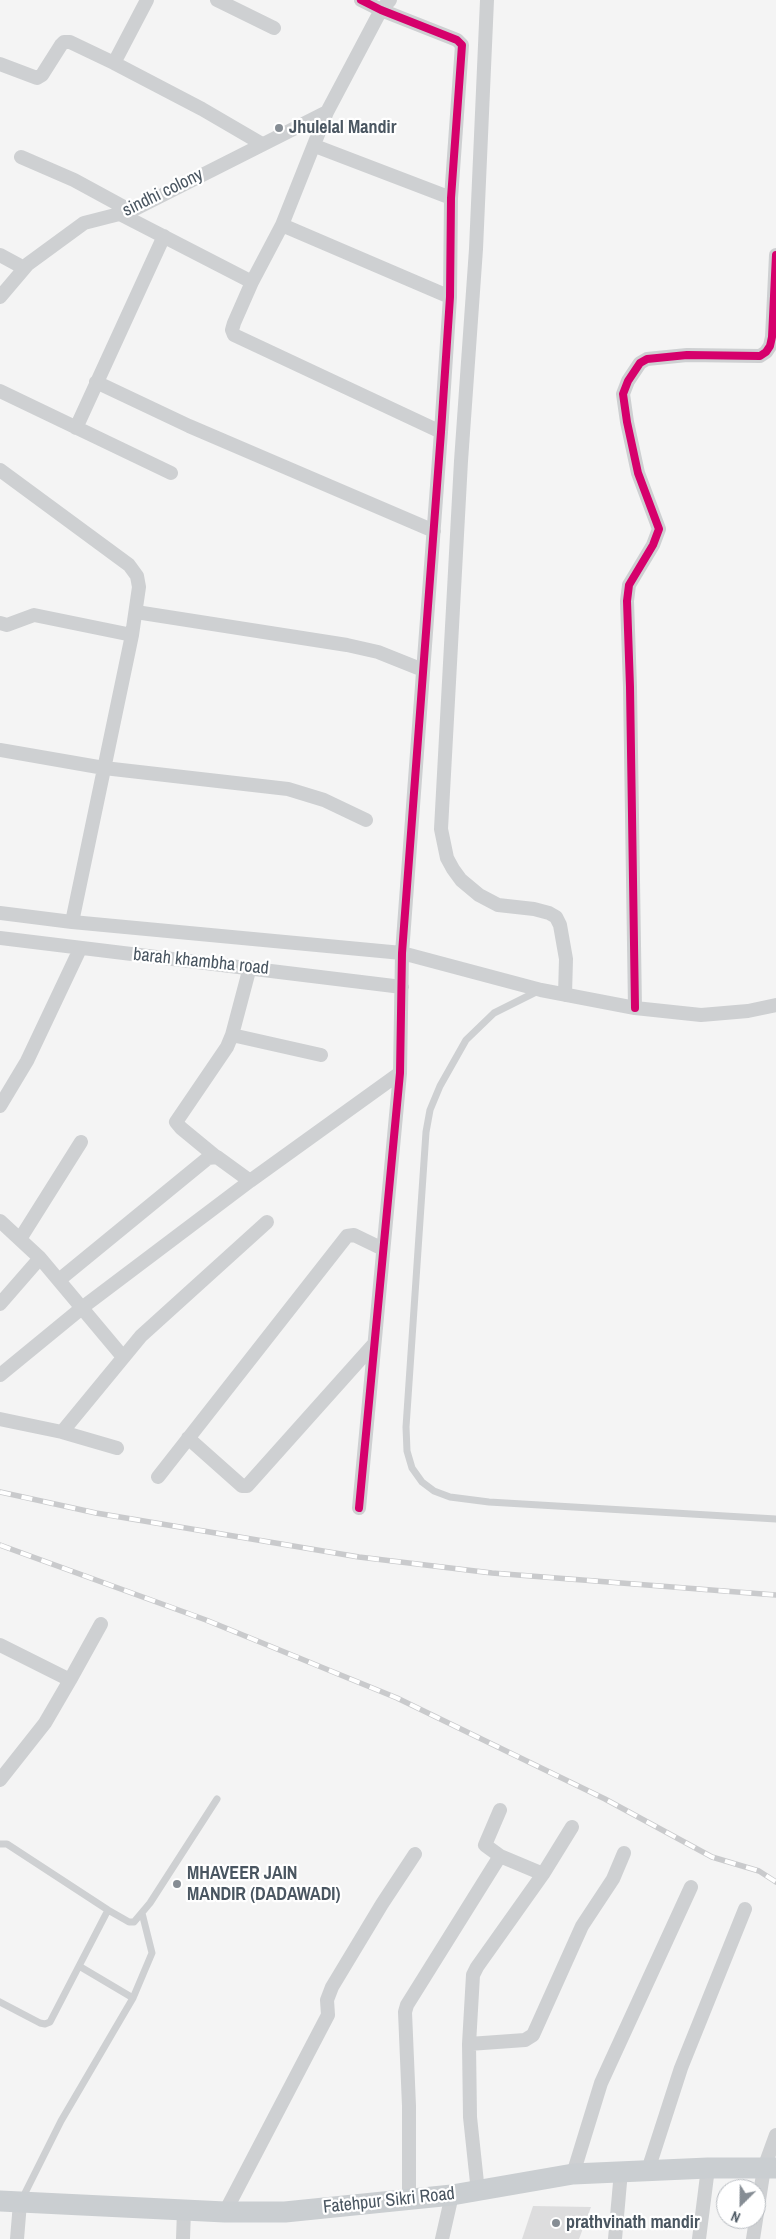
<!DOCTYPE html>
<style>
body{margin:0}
#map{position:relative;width:776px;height:2239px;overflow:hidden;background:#f4f4f4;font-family:"Archivo Narrow",sans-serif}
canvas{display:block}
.north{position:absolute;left:716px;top:2179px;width:50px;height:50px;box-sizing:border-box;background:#fff;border:1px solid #b7bbc0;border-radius:50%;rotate:203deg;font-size:14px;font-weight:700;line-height:20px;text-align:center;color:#4a5661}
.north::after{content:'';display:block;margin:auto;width:18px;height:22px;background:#868d94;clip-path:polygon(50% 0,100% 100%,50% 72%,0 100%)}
</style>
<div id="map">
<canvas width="776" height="2239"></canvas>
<div class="north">N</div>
</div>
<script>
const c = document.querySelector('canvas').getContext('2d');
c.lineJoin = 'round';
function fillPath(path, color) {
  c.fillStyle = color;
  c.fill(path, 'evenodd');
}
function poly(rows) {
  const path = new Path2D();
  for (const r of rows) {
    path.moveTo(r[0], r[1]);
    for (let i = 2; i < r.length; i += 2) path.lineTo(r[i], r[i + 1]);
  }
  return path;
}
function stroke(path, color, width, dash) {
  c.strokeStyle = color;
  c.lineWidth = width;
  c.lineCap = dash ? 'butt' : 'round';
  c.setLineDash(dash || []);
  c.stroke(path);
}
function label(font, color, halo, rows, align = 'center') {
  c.font = font + ' "Archivo Narrow",sans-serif';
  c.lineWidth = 4.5;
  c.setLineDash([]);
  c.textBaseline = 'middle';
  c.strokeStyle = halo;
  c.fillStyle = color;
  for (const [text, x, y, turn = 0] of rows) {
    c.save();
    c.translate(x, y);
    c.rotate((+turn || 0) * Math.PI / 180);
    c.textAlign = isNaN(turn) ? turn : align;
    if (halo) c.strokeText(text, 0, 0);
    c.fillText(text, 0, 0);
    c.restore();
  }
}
const building = poly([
 [533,2206,591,2207,579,2239,522,2239]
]);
const lane = poly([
 [538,991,494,1013,466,1040,440,1086,430,1110,426,1132,406,1427,407,1451,412,1468,422,1482,434,1491,450,1497,489,1502,776,1519],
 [0,1844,7,1844,108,1910,129,1922,134,1922,150,1903,217,1799],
 [133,1998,152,1953,142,1913],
 [0,2002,40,2023,45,2024,50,2022,108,1910],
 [22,2199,61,2121,133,1998,79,1966]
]);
const street = poly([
 [217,0,274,28],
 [487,0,476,249,461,461,441,829,447,858,453,869,461,880,479,895,498,905,534,909,549,913,556,917,560,925,566,959,565,995],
 [114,63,202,109,262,144],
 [0,64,37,78,42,75,61,45,64,42,70,42,114,63,147,0],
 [315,146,451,198],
 [21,157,74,180,131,211],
 [120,214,252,282,282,225,327,112,381,10,390,0],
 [282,225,450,297],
 [0,255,24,268],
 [252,282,234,323,232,330,234,335,441,432],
 [0,297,28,264,84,223,131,211,327,112],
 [96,382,189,426,434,531],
 [0,391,171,473],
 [76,428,164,236],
 [0,470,129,565,137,576,139,587,132,635,72,922],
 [136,612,347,645,378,652,423,670],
 [0,623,7,625,34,615,132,635],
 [0,750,104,768,288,789,324,800,366,820],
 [0,913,72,922,402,953,541,990,635,1008,701,1015,748,1011,776,1005],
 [0,938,402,987],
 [635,1008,630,687,627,601,629,585,653,545,659,529,638,473,627,422,623,394,628,381,640,363,647,359,687,355,760,356,766,352,770,346,772,337,776,255],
 [232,1035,321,1055],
 [0,1106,27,1061,80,949],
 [215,1156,181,1128,176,1122,227,1047,232,1035,250,967],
 [0,1221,40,1258,0,1304],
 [20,1239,81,1142],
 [40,1258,123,1357],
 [59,1280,208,1158,217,1157,250,1181],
 [0,1375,83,1307,250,1181,400,1073],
 [0,1419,62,1432,141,1336,267,1222],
 [62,1432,117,1448],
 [188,1438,242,1486,247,1486,374,1344],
 [158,1477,347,1236,354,1235,383,1249],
 [359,1508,400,1073,402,953,441,432,450,297,451,198,462,45,457,40,381,10,361,0],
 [0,1645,70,1680,45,1723,0,1780],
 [70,1680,101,1624],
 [500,1810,485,1845,500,1856,543,1874],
 [572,1827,543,1874,477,1967,473,1975,469,2044,525,2040,533,2035,582,1926,613,1879,624,1853],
 [469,2044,470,2117,478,2192],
 [648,2170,681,2068,745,1909],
 [573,2174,601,2083,691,1887],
 [409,2200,409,2106,405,2012,407,2005,500,1856],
 [225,2212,328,2015,327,2000,332,1987,382,1904,415,1854],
 [17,2239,20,2203],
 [183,2239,184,2210],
 [442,2239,452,2195],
 [615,2239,621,2171],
 [699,2239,708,2168],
 [753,2239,764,2168,776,2135]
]);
const primary = poly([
 [0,2201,225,2212,285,2212,452,2195,573,2174,708,2168,776,2168]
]);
const rail = poly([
 [0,1492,96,1513,359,1557,492,1573,776,1595],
 [0,1545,206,1620,397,1698,605,1799,712,1857,759,1871,776,1882]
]);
const cycleway = poly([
 [635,1008,630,687,627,601,629,585,653,545,659,529,638,473,627,422,623,394,628,381,640,363,647,359,687,355,760,356,766,352,770,346,772,337,776,255],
 [359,1508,400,1073,402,953,441,432,450,297,451,198,462,45,457,40,381,10,361,0]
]);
const markers = [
 [279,128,5,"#868d94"],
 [177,1884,5,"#868d94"],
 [556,2223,5,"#868d94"]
];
const poiNames = [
 ["Jhulelal Mandir",289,128],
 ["MHAVEER JAIN",187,1874],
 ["MANDIR (DADAWADI)",187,1895],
 ["prathvinath mandir",566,2223]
];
const streetNames = [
 ["sindhi colony",163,193,-26],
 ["barah khambha road",201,962,6],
 ["Fatehpur Sikri Road",389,2201,-6]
];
fillPath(building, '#ddddde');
stroke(lane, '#ced0d2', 7);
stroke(street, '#ced0d2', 14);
stroke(primary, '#caced1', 21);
stroke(rail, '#c9cacc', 5.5);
stroke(rail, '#fff', 4, [11]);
stroke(cycleway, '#d6006c', 8);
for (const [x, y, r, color] of markers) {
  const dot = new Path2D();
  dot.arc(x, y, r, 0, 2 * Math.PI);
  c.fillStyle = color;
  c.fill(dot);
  stroke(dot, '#fff', 2);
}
label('bold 18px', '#4a5661', '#fff', poiNames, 'left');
label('18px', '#4a5661', '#fff', streetNames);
</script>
